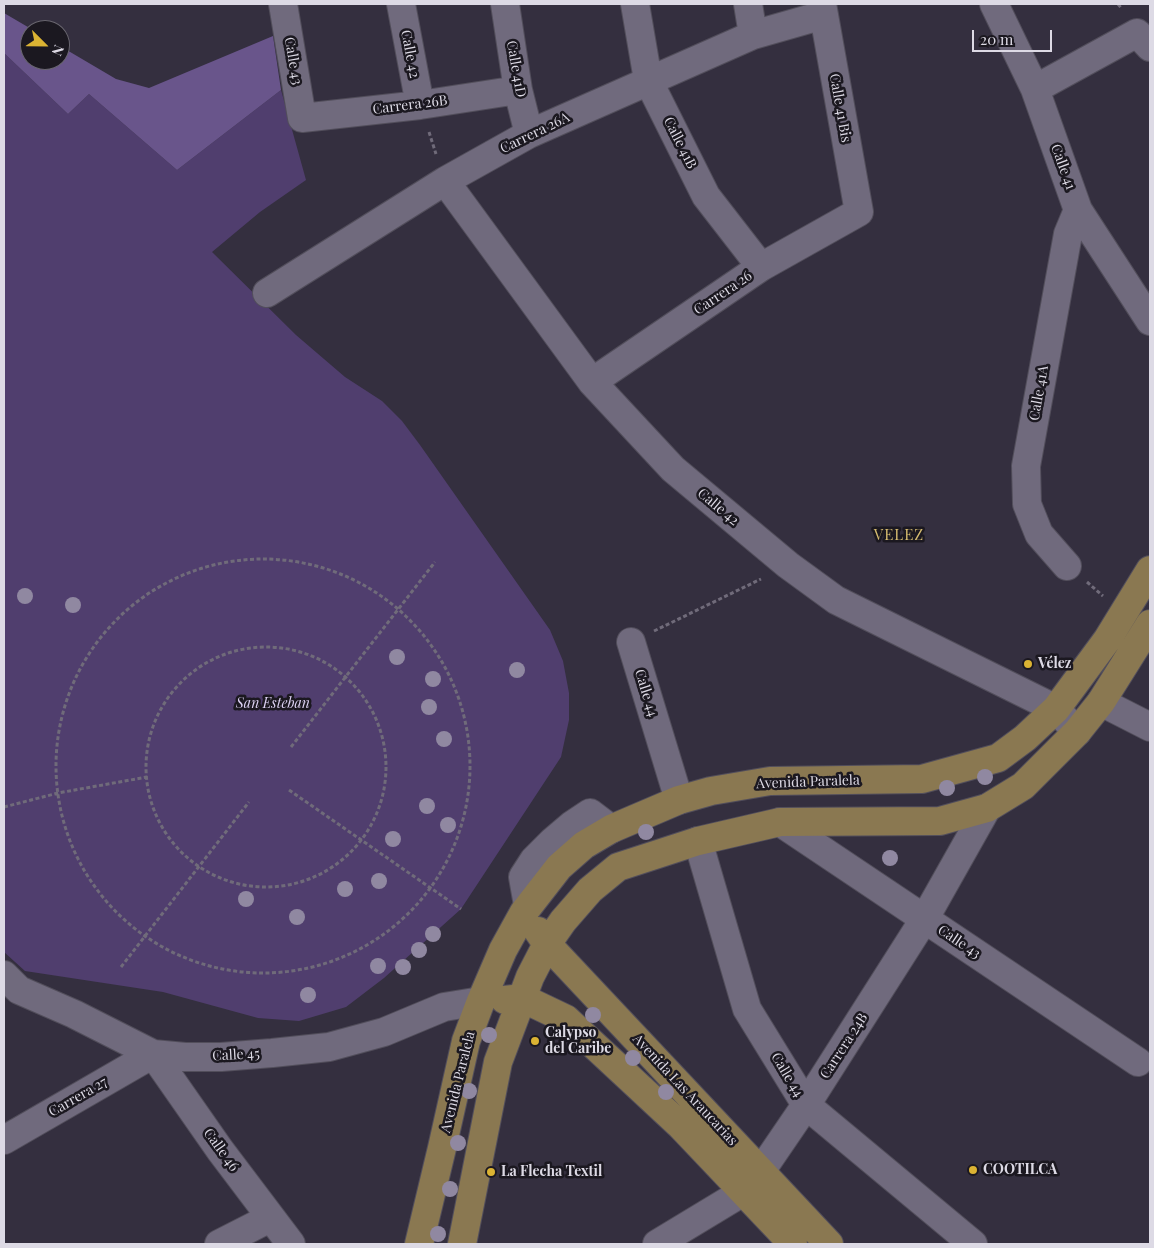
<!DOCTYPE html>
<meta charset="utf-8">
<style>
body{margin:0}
#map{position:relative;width:1154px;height:1248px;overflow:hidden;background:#342f3f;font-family:"Playfair Display",serif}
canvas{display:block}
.frame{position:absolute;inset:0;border:5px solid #dddae5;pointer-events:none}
.north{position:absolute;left:20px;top:20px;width:50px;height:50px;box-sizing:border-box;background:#1b1820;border:1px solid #69666f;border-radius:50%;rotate:113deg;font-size:14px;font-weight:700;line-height:20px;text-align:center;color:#dddae5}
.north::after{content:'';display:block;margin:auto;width:18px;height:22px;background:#dbb333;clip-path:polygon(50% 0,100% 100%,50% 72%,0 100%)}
.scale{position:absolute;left:972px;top:30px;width:80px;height:22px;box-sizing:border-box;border:2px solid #dddae5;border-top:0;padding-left:6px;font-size:15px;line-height:18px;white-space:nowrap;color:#dddae5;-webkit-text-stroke:4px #1b1820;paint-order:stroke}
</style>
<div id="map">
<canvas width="1154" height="1248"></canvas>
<div class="frame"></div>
<div class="north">N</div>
<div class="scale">20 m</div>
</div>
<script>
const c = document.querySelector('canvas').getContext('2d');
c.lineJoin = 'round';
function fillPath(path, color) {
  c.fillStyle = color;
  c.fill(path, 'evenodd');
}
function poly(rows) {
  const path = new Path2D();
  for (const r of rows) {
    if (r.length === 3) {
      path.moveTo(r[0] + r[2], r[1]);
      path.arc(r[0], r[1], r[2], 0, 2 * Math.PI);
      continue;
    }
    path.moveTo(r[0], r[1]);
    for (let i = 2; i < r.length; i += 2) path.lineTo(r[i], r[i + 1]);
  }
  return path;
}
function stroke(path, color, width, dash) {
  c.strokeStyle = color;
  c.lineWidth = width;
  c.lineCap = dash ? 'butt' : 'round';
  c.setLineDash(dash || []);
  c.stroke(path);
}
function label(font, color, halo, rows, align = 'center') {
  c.font = font + ' "Playfair Display",serif';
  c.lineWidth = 5;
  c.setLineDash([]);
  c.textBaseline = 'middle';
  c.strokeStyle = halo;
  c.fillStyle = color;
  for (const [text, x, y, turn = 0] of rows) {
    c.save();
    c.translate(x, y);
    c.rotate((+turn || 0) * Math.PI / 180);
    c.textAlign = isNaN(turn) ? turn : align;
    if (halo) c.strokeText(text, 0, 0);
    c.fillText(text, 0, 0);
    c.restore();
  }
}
const green = poly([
 [4,53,68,114,89,94,177,170,281,90,306,180,260,212,212,252,296,335,345,377,382,401,402,421,420,445,550,630,563,661,569,693,569,720,561,757,461,909,384,978,346,1007,299,1021,258,1018,163,992,25,971,4,952]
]);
const forest = poly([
 [4,13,33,30,30,30,30,60,60,60,60,46,116,79,149,88,273,36,281,90,177,170,89,94,68,114,4,53]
]);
const path = poly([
 [1118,4,1122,9],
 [429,132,436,154],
 [263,766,207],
 [1087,582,1103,596],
 [654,631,761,579],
 [266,767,120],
 [291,747,435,562],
 [289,790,461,909],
 [4,807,58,793,147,777],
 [121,967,249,802]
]);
const minor = poly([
 [283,4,302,118,420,105,518,90],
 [401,4,420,105],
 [505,4,518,90,529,134],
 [635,4,648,80,706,196,761,267],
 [748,4,753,35],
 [994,4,1035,89,1078,210,1150,321],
 [1035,89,1137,33,1150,47],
 [445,181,592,382,673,469,788,565,836,600,1056,709,1077,732],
 [267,293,445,181,529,134,753,35,823,15],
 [592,382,761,267,859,212,822,4],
 [1067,566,1039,534,1027,504,1026,466,1068,234,1078,210],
 [631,642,679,800],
 [1101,702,1150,727],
 [780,822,1138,1062],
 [698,841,747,1009,806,1105,973,1244],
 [528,905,523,877,534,860,552,842,572,825,590,813,611,829],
 [4,975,19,990,74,1014,153,1054,185,1057,221,1057,272,1053,329,1047,384,1032,444,1007,481,1001],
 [153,1054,220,1150,291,1244],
 [4,1140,153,1054],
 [219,1244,270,1218],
 [657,1244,743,1192,761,1171,806,1105,925,918,987,808]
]);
const major = poly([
 [538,931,547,944,829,1244],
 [505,1000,522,998,566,1019,681,1126,793,1244],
 [419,1244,442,1148,466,1041,481,1001,503,950,524,912,559,867,584,845,611,829,679,800,711,791,770,781,922,779,998,758,1025,738,1056,709,1107,640,1150,570],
 [462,1244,498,1062,530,977,547,944,563,921,590,890,618,867,698,841,780,822,940,821,987,808,1023,786,1077,732,1101,702,1150,624]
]);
const trees = [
 [25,596],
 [73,605],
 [397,657],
 [517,670],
 [433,679],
 [429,707],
 [444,739],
 [985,777],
 [947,788],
 [427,806],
 [448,825],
 [646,832],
 [393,839],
 [890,858],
 [379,881],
 [345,889],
 [246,899],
 [297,917],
 [433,934],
 [419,950],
 [378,966],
 [403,967],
 [308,995],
 [593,1015],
 [489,1035],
 [633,1058],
 [469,1091],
 [666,1092],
 [458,1143],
 [450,1189],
 [438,1234]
];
const markers = [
 [1028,664,5,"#dbb333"],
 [535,1041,5,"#dbb333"],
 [973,1170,5,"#dbb333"],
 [491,1172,5,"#dbb333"]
];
const streetNames = [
 ["Calle 42",410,54,79],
 ["Calle 43",293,61,80],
 ["Calle 41D",516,69,80],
 ["Carrera 26B",410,105,-7],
 ["Calle 41 Bis",840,108,80],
 ["Carrera 26A",535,133,-26],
 ["Calle 41B",680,143,63],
 ["Calle 41",1063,167,70],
 ["Carrera 26",723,293,-34],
 ["Calle 41A",1039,393,-80],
 ["Calle 42",718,507,40],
 ["Calle 44",646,693,73],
 ["Avenida Paralela",808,782,-2],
 ["Calle 43",959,942,34],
 ["Carrera 24B",844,1046,-57],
 ["Calle 45",236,1055,-3],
 ["Calle 44",787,1075,59],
 ["Avenida Paralela",458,1082,-76],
 ["Avenida Las Araucarias",685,1090,47],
 ["Carrera 27",78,1097,-30],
 ["Calle 46",221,1150,54]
];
const poiNames = [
 ["Vélez",1038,664],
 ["Calypso",545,1033],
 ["del Caribe",545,1049],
 ["COOTILCA",983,1170],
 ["La Flecha Textil",501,1172]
];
const parkNames = [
 ["San Esteban",273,704]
];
const neighbourhoodNames = [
 ["VELEZ",899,535]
];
fillPath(green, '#503e6e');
fillPath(forest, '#69558b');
stroke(minor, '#524e5b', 30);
stroke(major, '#524e5b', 30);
stroke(path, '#706b7a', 3, [4, 2.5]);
stroke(minor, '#706a7d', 28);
stroke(major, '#8a7851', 28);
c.fillStyle = '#9088a1';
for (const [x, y] of trees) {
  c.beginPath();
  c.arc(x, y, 8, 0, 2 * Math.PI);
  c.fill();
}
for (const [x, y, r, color] of markers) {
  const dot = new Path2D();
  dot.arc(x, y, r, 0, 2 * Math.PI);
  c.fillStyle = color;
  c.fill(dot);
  stroke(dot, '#1b1820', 2);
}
label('14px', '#dddae5', '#1b1820', streetNames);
label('bold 14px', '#dddae5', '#1b1820', poiNames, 'left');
label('italic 14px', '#dcd1f2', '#1b1820', parkNames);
c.letterSpacing = '1px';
label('15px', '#d6bc70', '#1b1820', neighbourhoodNames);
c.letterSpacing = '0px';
</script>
